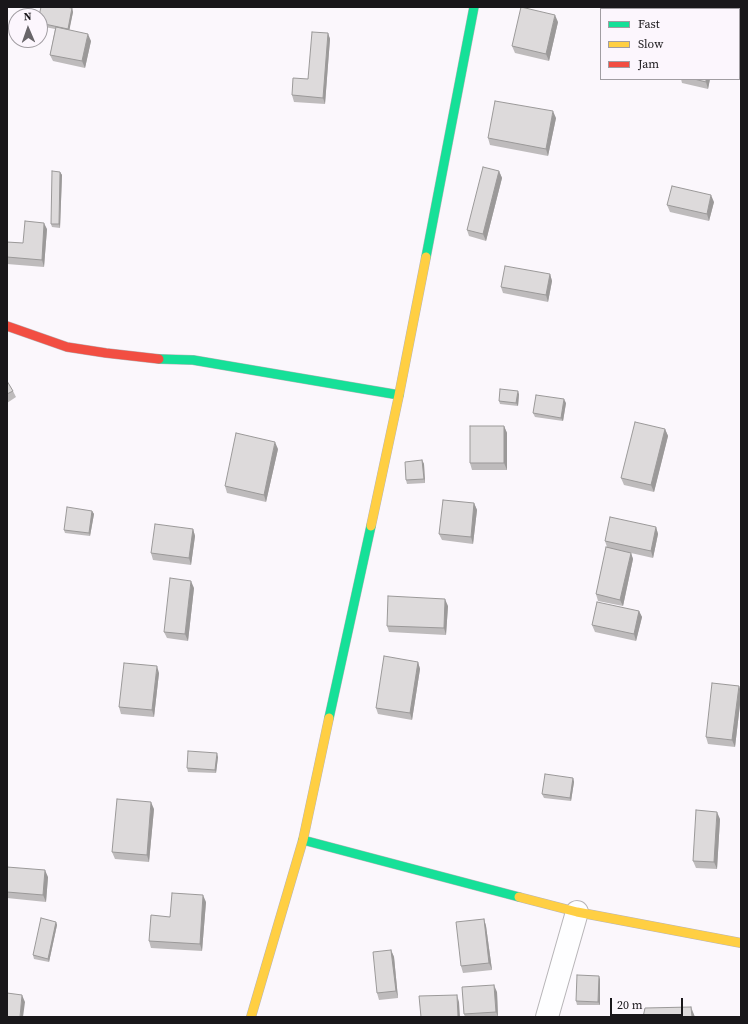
<!DOCTYPE html>
<style>
body{margin:0}
#map{position:relative;width:748px;height:1024px;overflow:hidden;background:#fbf7fc;font-family:"Source Serif 4",serif}
canvas{display:block}
.frame{position:absolute;inset:0;border:8px solid #19171a;pointer-events:none}
.legend{position:absolute;left:600px;top:8px;width:140px;height:72px;box-sizing:border-box;background:#fcf6fd;border:1px solid #a19da2;margin:0;padding:5px 7px;list-style:none;font-size:12px;color:#19171a}
.legend li{display:flex;align-items:center;gap:8px;height:20px}
.legend b{width:20px;border:1px solid #a19da2}
.north{position:absolute;left:8px;top:8px;width:40px;height:40px;box-sizing:border-box;background:#fcf6fd;border:1px solid #a19da2;border-radius:50%;rotate:358deg;font-size:11px;font-weight:700;line-height:16px;text-align:center;color:#19171a}
.north::after{content:'';display:block;margin:auto;width:14px;height:18px;background:#686569;clip-path:polygon(50% 0,100% 100%,50% 72%,0 100%)}
.scale{position:absolute;left:610px;top:998px;width:73px;height:18px;box-sizing:border-box;border:2px solid #19171a;border-top:0;padding-left:5px;font-size:12px;line-height:14px;white-space:nowrap;color:#19171a;-webkit-text-stroke:3px #fcf6fd;paint-order:stroke}
</style>
<div id="map">
<canvas width="748" height="1024"></canvas>
<div class="frame"></div>
<ul class="legend">
<li><b style="height:5px;background:#16e098"></b>Fast</li>
<li><b style="height:5px;background:#ffcf43"></b>Slow</li>
<li><b style="height:5px;background:#f24e42"></b>Jam</li>
</ul>
<div class="north">N</div>
<div class="scale">20 m</div>
</div>
<script>
const c = document.querySelector('canvas').getContext('2d');
c.lineJoin = 'round';
function poly(rows) {
  const path = new Path2D();
  for (const r of rows) {
    path.moveTo(r[0], r[1]);
    for (let i = 2; i < r.length; i += 2) path.lineTo(r[i], r[i + 1]);
  }
  return path;
}
function stroke(path, color, width, dash) {
  c.strokeStyle = color;
  c.lineWidth = width;
  c.lineCap = dash ? 'butt' : 'round';
  c.setLineDash(dash || []);
  c.stroke(path);
}
function fillPath(path, color) {
  c.fillStyle = color;
  c.fill(path, 'evenodd');
}
const street = poly([
 [547,1017,577,912]
]);
const fast = poly([
 [426,257,474,7],
 [159,359,193,360,399,395],
 [329,718,371,526],
 [303,840,519,897]
]);
const slow = poly([
 [371,526,399,395,426,257],
 [519,897,577,912,741,943],
 [251,1017,303,840,329,718]
]);
const jam = poly([
 [7,326,67,347,106,353,159,359]
]);
const wall = poly([
 [741,7,741,30,739,29,739,9],
 [72,8,73,12,69,30,91,41,85,68,53,61,50,55,55,29,40,26,40,16],
 [558,22,549,61,515,53,512,46],
 [328,33,330,39,325,104,294,102,292,95,308,79],
 [681,79,710,79,708,89,682,83],
 [556,118,548,156,490,145,488,138],
 [499,171,502,178,486,241,469,236,467,230],
 [60,172,62,175,60,228,52,227,51,224],
 [714,202,709,221,670,212,667,205],
 [47,229,44,267,7,264,7,242,23,243],
 [550,274,552,281,548,302,503,293,501,287],
 [7,381,13,391,16,397,7,403],
 [519,394,518,406,500,404,499,401],
 [566,403,563,421,535,417,533,413],
 [504,426,507,433,507,470,472,470,470,463],
 [665,429,668,436,654,492,624,485,621,478],
 [278,449,266,502,227,493,225,486],
 [422,460,424,464,425,483,407,484,406,480],
 [474,503,477,510,473,544,442,540,439,534],
 [92,511,94,514,90,536,65,533,64,530],
 [656,527,658,534,653,558,631,553,633,559,623,606,598,601,596,594,607,547,605,541],
 [193,529,195,536,191,565,153,560,151,553],
 [194,588,188,641,167,638,164,632],
 [448,606,446,635,389,632,387,626],
 [639,611,642,617,636,641,595,632,592,625],
 [418,662,420,669,412,720,378,714,376,708],
 [159,673,154,717,121,714,119,707],
 [739,686,741,692,741,696,735,747,708,744,706,737],
 [218,757,216,773,188,772,187,768],
 [573,778,574,782,571,801,544,798,542,794],
 [154,809,149,862,115,859,112,852],
 [720,819,717,869,696,868,693,861],
 [7,867,48,877,46,902,7,898],
 [206,902,202,951,151,948,149,941],
 [484,919,486,926,492,970,463,973,461,966],
 [56,922,57,925,49,962,34,959,33,955],
 [391,950,394,957,398,998,379,1000,377,993],
 [600,979,600,1005,577,1005,576,1001],
 [497,992,498,1017,465,1017,464,1014]
]);
const shadedWall = poly([
 [72,8,73,12,69,32,68,29],
 [555,15,558,22,549,61,546,54],
 [328,33,330,39,325,104,323,98],
 [88,34,91,41,85,68,82,61],
 [706,79,710,79,708,89,706,82],
 [553,111,556,118,548,156,546,149],
 [499,171,502,178,486,241,483,234],
 [60,172,62,175,60,228,59,224],
 [711,195,714,202,709,221,707,214],
 [44,223,47,229,44,267,42,260],
 [550,274,552,281,548,302,546,295],
 [518,391,519,394,518,406,516,403],
 [564,399,566,403,563,421,561,418],
 [504,426,507,433,507,470,504,463],
 [665,429,668,436,654,492,651,485],
 [275,442,278,449,266,502,264,495],
 [422,460,424,464,425,483,424,479],
 [474,503,477,510,473,544,471,537],
 [92,511,94,514,90,536,89,533],
 [656,527,658,534,653,558,651,551],
 [193,529,195,536,191,565,189,558],
 [631,553,633,559,623,606,620,600],
 [191,581,194,588,188,641,185,634],
 [445,599,448,606,446,635,444,628],
 [639,611,642,617,636,641,634,634],
 [418,662,420,669,412,720,410,713],
 [157,666,159,673,154,717,152,710],
 [739,686,741,692,741,696,735,747,732,740],
 [217,753,218,757,216,773,215,770],
 [573,778,574,782,571,801,570,798],
 [151,802,154,809,149,862,147,855],
 [717,812,720,819,717,869,714,862],
 [45,870,48,877,46,902,43,895],
 [203,895,206,902,202,951,200,944],
 [484,919,486,926,492,970,489,963],
 [56,922,57,925,49,962,48,959],
 [391,950,394,957,398,998,396,991],
 [599,976,600,979,600,1005,598,1002],
 [494,985,497,992,498,1017,496,1012],
 [22,995,25,1002,23,1017,20,1017],
 [457,995,459,1002,460,1017,458,1017],
 [691,1007,695,1017,692,1017]
]);
const building = poly([
 [41,7,66,7,72,8,68,29,40,23,40,16,39,16,41,7],
 [521,7,555,15,546,54,512,46,521,7],
 [727,7,741,7,741,23,739,23,739,9,727,9,727,7],
 [56,27,88,34,82,61,50,55,56,27],
 [312,32,328,33,323,98,292,95,293,78,308,79,312,32],
 [694,79,706,79,706,82,694,79],
 [495,101,553,111,546,149,488,138,495,101],
 [483,167,499,171,483,234,467,230,483,167],
 [52,171,60,172,59,224,51,224,52,171],
 [672,186,711,195,707,214,667,205,672,186],
 [25,221,44,223,42,260,7,257,7,242,23,243,25,221],
 [505,266,550,274,546,295,501,287,505,266],
 [7,381,13,391,7,394,7,381],
 [500,389,518,391,516,403,499,401,500,389],
 [536,395,564,399,561,418,533,413,536,395],
 [635,422,665,429,651,485,621,478,635,422],
 [470,426,504,426,504,463,470,463,470,426],
 [236,433,275,442,264,495,225,486,236,433],
 [422,460,424,479,406,480,405,462,422,460],
 [443,500,474,503,471,537,439,534,443,500],
 [67,507,92,511,89,533,64,530,67,507],
 [610,517,656,527,651,551,605,541,610,517],
 [155,524,193,529,189,558,151,553,155,524],
 [606,547,631,553,620,600,596,594,606,547],
 [170,578,191,581,185,634,164,632,170,578],
 [388,596,445,599,444,628,387,626,388,596],
 [597,602,639,611,634,634,592,625,597,602],
 [384,656,418,662,410,713,376,708,384,656],
 [124,663,157,666,152,710,119,707,124,663],
 [712,683,739,686,732,740,706,737,712,683],
 [188,751,217,753,215,770,187,768,188,751],
 [545,774,573,778,570,798,542,794,545,774],
 [117,799,151,802,147,855,112,852,117,799],
 [696,810,717,812,714,862,693,861,696,810],
 [7,867,45,870,43,895,7,892,7,867],
 [172,893,203,895,200,944,149,941,151,915,170,917,172,893],
 [41,918,56,922,48,959,33,955,41,918],
 [484,919,489,963,461,966,456,922,484,919],
 [391,950,396,991,377,993,373,952,391,950],
 [577,975,599,976,598,1002,576,1001,577,975],
 [494,985,496,1012,464,1014,462,987,494,985],
 [7,993,22,995,20,1017,7,1017,7,993],
 [457,995,458,1017,421,1017,419,996,457,995],
 [691,1007,692,1017,643,1017,645,1008,691,1007]
]);
stroke(street, '#b8b5b8', 24);
stroke(fast, '#b8b5b8', 10);
stroke(slow, '#b8b5b8', 10);
stroke(jam, '#b8b5b8', 10);
stroke(street, '#fefeff', 22);
stroke(fast, '#16e098', 9);
stroke(slow, '#ffcf43', 9);
stroke(jam, '#f24e42', 9);
fillPath(wall, '#bebbbc');
fillPath(shadedWall, '#9b9999');
fillPath(building, '#dddadb');
stroke(building, '#9b9999', 1);
</script>
